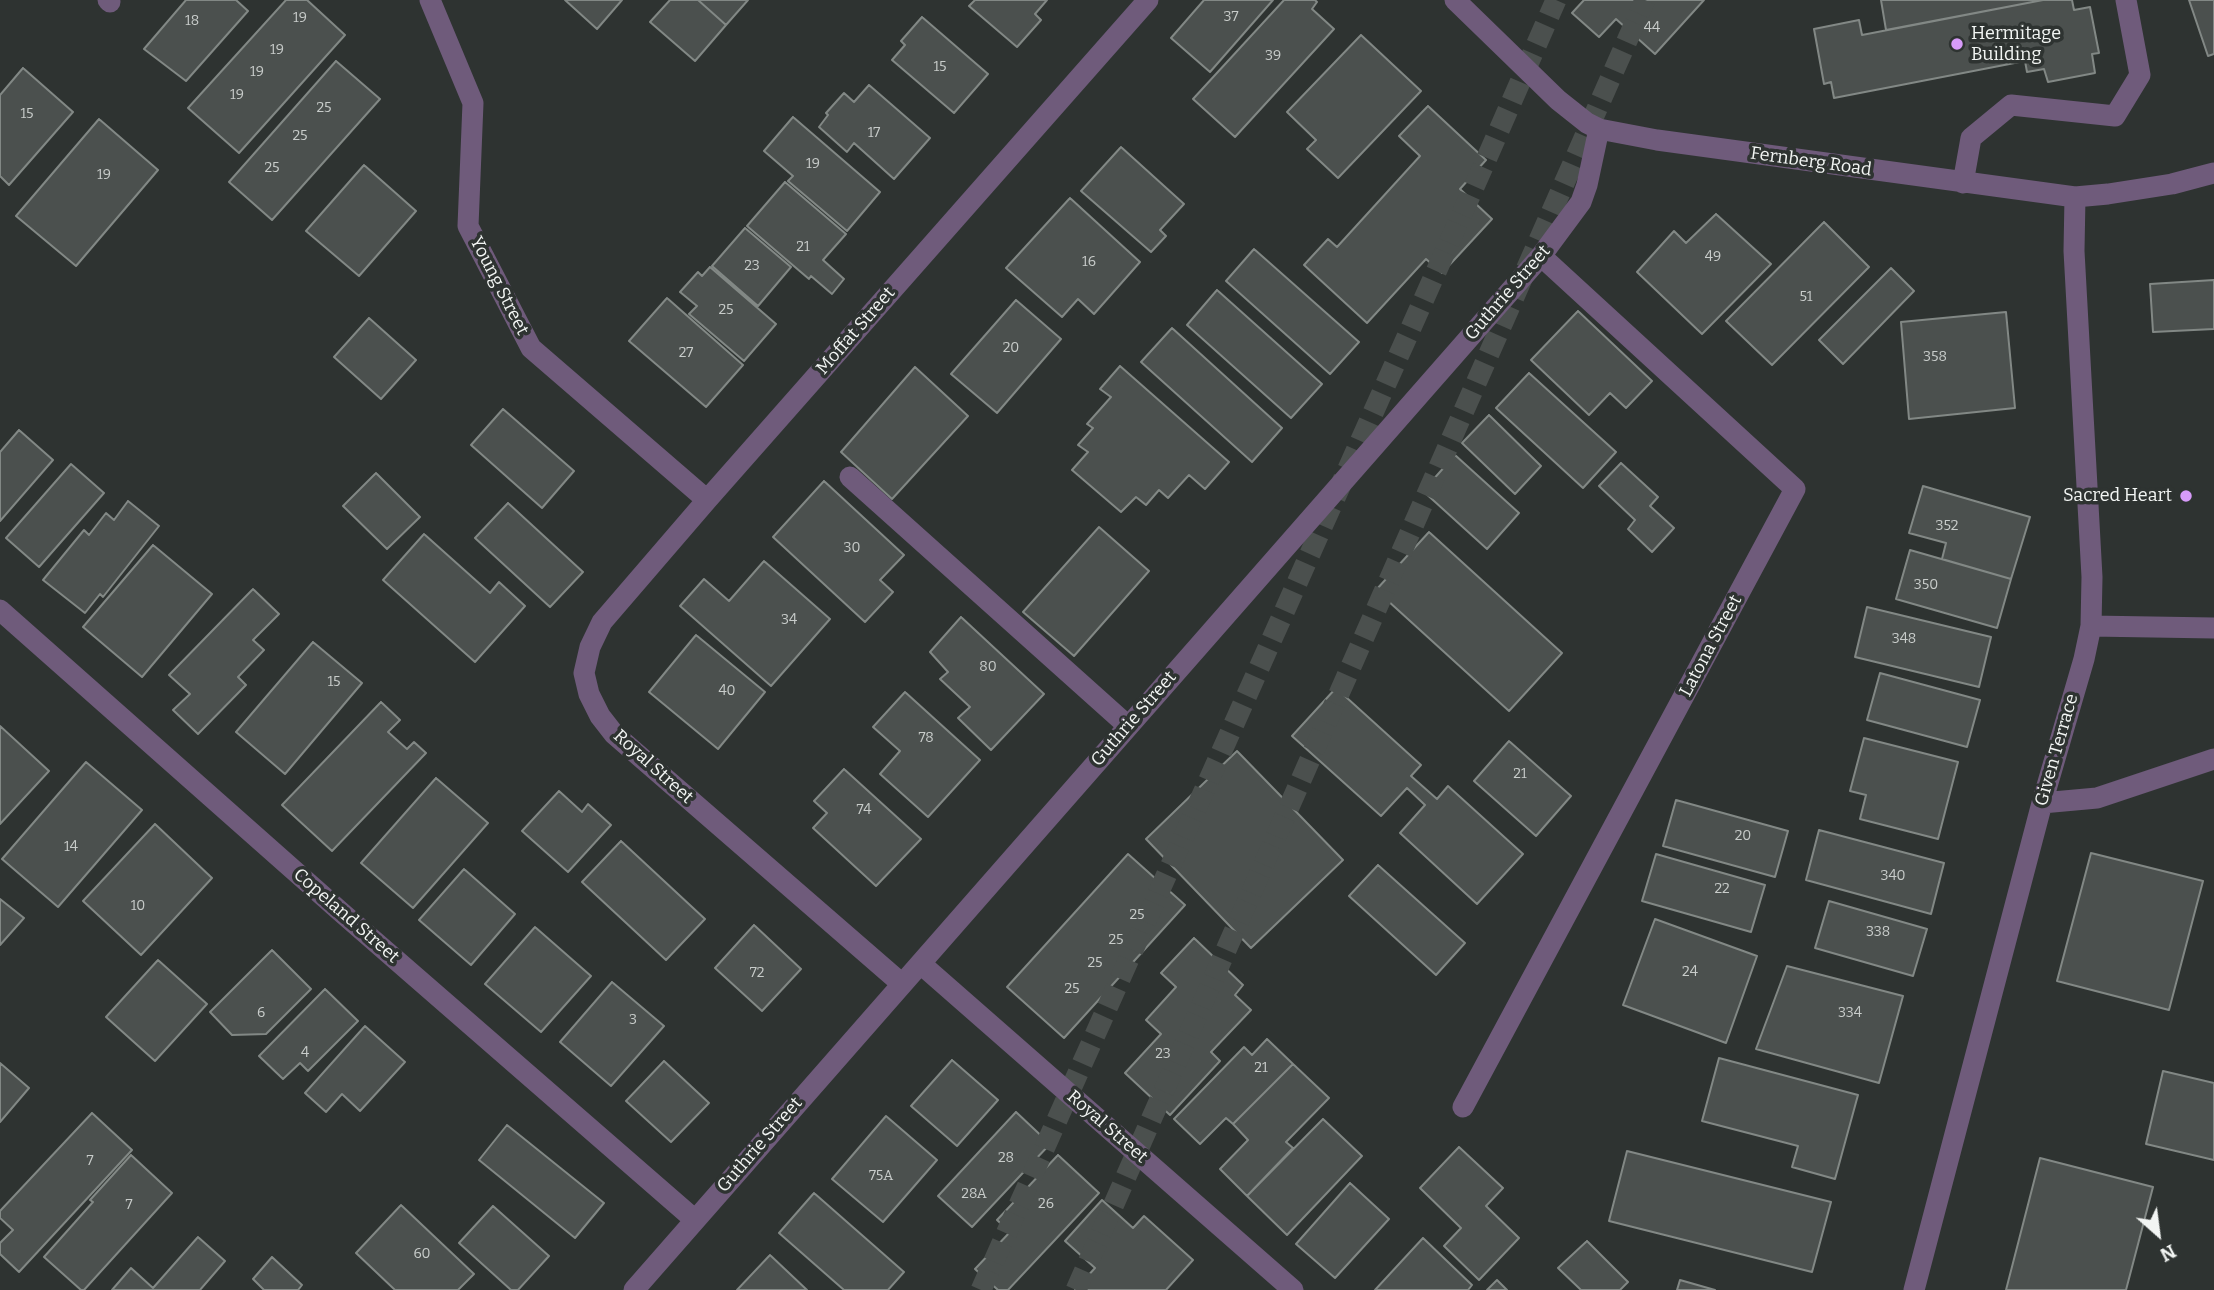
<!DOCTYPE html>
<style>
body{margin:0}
#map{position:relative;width:2214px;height:1290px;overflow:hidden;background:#2e3331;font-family:Bitter,serif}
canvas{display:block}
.north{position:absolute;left:2123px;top:1199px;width:70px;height:70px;-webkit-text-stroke:5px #2e3331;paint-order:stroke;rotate:152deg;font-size:19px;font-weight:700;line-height:28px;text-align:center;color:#f2f5f3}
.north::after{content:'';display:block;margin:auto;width:24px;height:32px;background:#f2f5f3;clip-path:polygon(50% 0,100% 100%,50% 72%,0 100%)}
</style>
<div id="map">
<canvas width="2214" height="1290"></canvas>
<div class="north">N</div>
</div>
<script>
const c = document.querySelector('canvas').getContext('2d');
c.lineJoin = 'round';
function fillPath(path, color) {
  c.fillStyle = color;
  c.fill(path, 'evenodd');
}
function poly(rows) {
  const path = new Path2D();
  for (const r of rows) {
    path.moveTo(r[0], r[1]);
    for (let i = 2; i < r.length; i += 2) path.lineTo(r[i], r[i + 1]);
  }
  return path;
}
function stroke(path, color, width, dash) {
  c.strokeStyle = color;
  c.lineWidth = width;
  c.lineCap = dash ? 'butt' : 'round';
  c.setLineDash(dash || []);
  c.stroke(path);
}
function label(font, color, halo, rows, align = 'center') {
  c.font = font + ' Bitter,serif';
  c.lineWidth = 7;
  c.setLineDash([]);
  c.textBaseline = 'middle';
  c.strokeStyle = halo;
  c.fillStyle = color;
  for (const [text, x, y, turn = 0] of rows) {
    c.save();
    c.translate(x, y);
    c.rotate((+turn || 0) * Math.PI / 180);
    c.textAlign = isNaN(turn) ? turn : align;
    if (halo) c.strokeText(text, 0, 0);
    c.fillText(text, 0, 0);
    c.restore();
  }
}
const building = poly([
 [186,0,236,0,248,11,186,81,144,49,186,0],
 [286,0,307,0,345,35,239,153,188,108,286,0],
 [565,0,622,0,597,29,565,0],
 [670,0,698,0,726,25,695,61,650,22,670,0],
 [698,0,748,0,726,25,698,0],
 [975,0,1047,0,1035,14,1041,20,1017,47,969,6,975,0],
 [1204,0,1273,0,1210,72,1171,38,1204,0],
 [1284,0,1315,0,1317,2,1312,9,1334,29,1235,137,1193,99,1284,0],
 [1584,0,1704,0,1655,54,1616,19,1599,37,1572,13,1584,0],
 [1881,0,2043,0,1886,30,1881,0],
 [2043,0,2072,0,2074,10,2090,7,2099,53,2092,54,2095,73,2048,82,2044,69,2027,72,2025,61,1834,98,1831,82,1824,84,1814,29,1859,20,1862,35,2043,0],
 [2189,0,2214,0,2214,54,2208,56,2189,0],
 [922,17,988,74,954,113,892,60,905,45,901,41,922,17],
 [1361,35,1421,91,1338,178,1307,149,1316,140,1287,112,1361,35],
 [336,61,380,99,272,220,229,182,336,61],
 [23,68,73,112,9,185,0,176,0,95,23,68],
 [869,85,930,138,894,179,854,143,847,152,819,127,828,115,826,113,844,93,854,102,869,85],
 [1428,106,1486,160,1460,189,1492,219,1442,273,1426,259,1367,323,1304,265,1328,239,1337,247,1420,156,1399,136,1428,106],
 [793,117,880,192,847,231,788,181,793,176,764,151,793,117],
 [99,119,158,170,76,266,16,216,99,119],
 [1121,147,1184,204,1160,230,1166,236,1151,252,1081,191,1121,147],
 [364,165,416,211,359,276,306,231,364,165],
 [785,182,846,234,823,260,844,279,832,294,811,276,809,279,747,226,785,182],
 [1070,198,1140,262,1094,314,1078,299,1062,317,1006,268,1070,198],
 [1716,214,1771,264,1702,334,1637,272,1674,231,1686,243,1716,214],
 [1824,222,1869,267,1772,365,1726,321,1824,222],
 [745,228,791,267,758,306,712,266,745,228],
 [1254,249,1359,342,1330,374,1226,281,1254,249],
 [710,267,776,324,744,361,689,314,697,306,680,292,698,272,702,276,710,267],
 [1891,268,1914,291,1843,364,1819,340,1891,268],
 [2214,280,2214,329,2153,332,2150,284,2214,280],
 [1217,290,1322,384,1291,418,1187,325,1217,290],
 [667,298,743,365,706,407,629,341,667,298],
 [1016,300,1061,339,997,413,951,374,1016,300],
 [1578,311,1652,381,1626,408,1610,393,1589,415,1531,360,1578,311],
 [2006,312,2015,408,1909,419,1901,322,2006,312],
 [369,318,416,360,381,399,334,357,369,318],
 [1172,328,1282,428,1252,462,1141,362,1172,328],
 [1120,366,1229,462,1205,489,1189,475,1168,498,1159,490,1146,505,1136,497,1121,512,1072,470,1088,452,1078,445,1093,428,1087,424,1111,397,1100,389,1120,366],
 [915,367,968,416,892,499,841,452,915,367],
 [1529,373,1616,452,1583,488,1496,408,1529,373],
 [503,409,574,471,542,508,471,445,503,409],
 [1489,415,1541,466,1515,494,1462,443,1489,415],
 [19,430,53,460,0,521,0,452,19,430],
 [1455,455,1519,513,1487,549,1423,491,1455,455],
 [1621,463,1658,497,1650,506,1674,528,1652,552,1628,529,1635,520,1599,486,1621,463],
 [71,464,104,493,39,567,6,538,71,464],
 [376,473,420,517,387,549,343,506,376,473],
 [824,481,904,555,880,580,893,592,865,622,773,537,824,481],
 [1923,486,2030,517,2011,579,1942,559,1946,543,1909,533,1923,486],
 [128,501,159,526,103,597,100,594,85,613,43,580,84,530,89,535,106,513,114,520,128,501],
 [508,503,583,572,550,607,475,538,508,503],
 [1099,527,1149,571,1074,656,1023,612,1099,527],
 [1429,532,1562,653,1509,711,1376,590,1429,532],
 [424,534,490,593,499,582,525,606,475,662,383,580,424,534],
 [153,545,212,594,142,677,83,627,153,545],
 [1910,550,2011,579,1997,628,1896,599,1910,550],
 [764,561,830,619,771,686,680,606,704,579,729,601,764,561],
 [253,589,279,614,253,640,264,650,238,677,246,685,198,734,173,710,190,694,169,675,253,589],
 [1867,607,1991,637,1979,687,1855,657,1867,607],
 [961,617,1044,694,991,750,958,718,970,707,940,679,948,672,930,652,961,617],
 [696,635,765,692,718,749,649,692,696,635],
 [313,642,362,683,285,774,236,732,313,642],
 [1880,673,1980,700,1967,747,1867,720,1880,673],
 [1336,688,1421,765,1411,776,1437,799,1448,786,1523,854,1477,904,1400,833,1425,805,1407,788,1381,816,1292,736,1336,688],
 [905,692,980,760,928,817,880,774,900,751,873,727,905,692],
 [381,702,400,720,388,732,407,749,414,742,426,753,332,851,282,805,381,702],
 [0,726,49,771,0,824,0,726],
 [1864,738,1958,762,1938,839,1860,819,1866,795,1850,791,1864,738],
 [1509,741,1571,796,1536,836,1474,781,1509,741],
 [1237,751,1343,860,1251,948,1146,839,1237,751],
 [86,762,142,810,58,907,2,859,86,762],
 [844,769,921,839,876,886,813,828,827,813,814,801,844,769],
 [436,778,488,823,413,908,361,863,436,778],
 [559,791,582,812,588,804,611,825,568,872,522,831,559,791],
 [1676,800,1788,831,1775,877,1663,846,1676,800],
 [155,824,212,878,141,955,83,901,155,824],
 [1819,830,1944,863,1931,914,1806,880,1819,830],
 [621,841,705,919,666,960,582,882,621,841],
 [2091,853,2203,881,2169,1010,2057,981,2091,853],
 [1128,854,1185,905,1064,1038,1007,987,1128,854],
 [1656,854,1765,885,1751,932,1642,901,1656,854],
 [1378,865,1465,943,1436,975,1349,896,1378,865],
 [464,869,515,914,471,965,419,920,464,869],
 [0,899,24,918,0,945,0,899],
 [1829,901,1927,929,1913,976,1815,948,1829,901],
 [1655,919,1757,956,1726,1043,1623,1005,1655,919],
 [754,925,801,969,762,1011,715,968,754,925],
 [535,927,591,976,541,1032,485,984,535,927],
 [1194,938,1243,985,1235,995,1251,1010,1211,1052,1220,1061,1170,1115,1125,1073,1161,1034,1146,1020,1176,987,1161,973,1194,938],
 [272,950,311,989,266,1034,232,1035,210,1012,272,950],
 [158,960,207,1004,155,1061,106,1017,158,960],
 [1787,966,1903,996,1879,1083,1756,1049,1787,966],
 [612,982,664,1026,611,1086,560,1042,612,982],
 [325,989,358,1021,308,1071,300,1063,283,1079,259,1056,325,989],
 [365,1026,405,1062,360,1111,342,1094,326,1112,305,1093,365,1026],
 [1267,1039,1293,1064,1233,1124,1226,1118,1200,1144,1174,1119,1244,1047,1252,1055,1267,1039],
 [1719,1058,1858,1095,1835,1179,1792,1167,1798,1146,1702,1121,1719,1058],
 [952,1060,998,1100,957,1146,911,1106,952,1060],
 [664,1061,709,1103,671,1142,626,1101,664,1061],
 [0,1063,29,1088,0,1122,0,1063],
 [1293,1064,1329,1098,1286,1142,1293,1148,1247,1196,1220,1169,1248,1140,1233,1124,1293,1064],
 [2163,1071,2214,1083,2214,1160,2146,1144,2163,1071],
 [1016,1112,1050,1144,972,1227,938,1196,1016,1112],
 [92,1113,132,1150,19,1272,0,1254,0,1243,13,1230,0,1218,0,1211,92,1113],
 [886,1116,937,1160,883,1222,832,1179,886,1116],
 [1323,1119,1362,1156,1287,1235,1247,1196,1323,1119],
 [507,1125,604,1203,575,1238,479,1160,507,1125],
 [1459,1147,1503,1188,1486,1206,1519,1238,1479,1280,1444,1246,1461,1228,1420,1188,1459,1147],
 [1627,1151,1831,1202,1812,1272,1609,1221,1627,1151],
 [131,1155,172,1193,84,1290,81,1290,44,1257,93,1202,90,1200,131,1155],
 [1058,1155,1099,1193,1008,1290,998,1290,975,1269,1010,1232,997,1220,1058,1155],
 [2040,1158,2153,1187,2126,1290,2006,1290,2040,1158],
 [1350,1183,1389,1219,1335,1278,1296,1244,1350,1183],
 [814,1193,904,1272,888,1290,844,1290,779,1233,814,1193],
 [1102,1200,1133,1228,1144,1216,1193,1260,1166,1290,1075,1290,1095,1268,1065,1241,1102,1200],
 [401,1205,474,1274,458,1290,395,1290,356,1253,401,1205],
 [493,1206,549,1256,518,1290,511,1290,459,1243,493,1206],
 [198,1237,225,1261,200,1290,112,1290,131,1268,153,1288,198,1237],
 [1423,1238,1472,1285,1468,1290,1375,1290,1423,1238],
 [1587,1241,1628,1282,1620,1290,1581,1290,1558,1268,1587,1241],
 [770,1255,807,1290,737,1290,770,1255],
 [272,1257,302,1285,298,1290,264,1290,253,1279,272,1257],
 [1497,1280,1507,1290,1487,1290,1497,1280],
 [1680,1280,1715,1290,1677,1290,1680,1280]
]);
const highwayTunnel = poly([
 [981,1290,1486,160,1556,0],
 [1076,1290,1645,0]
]);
const minor = poly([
 [108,0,110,2],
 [430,0,473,103,468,226,531,348,707,500],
 [1455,0,1558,100,1587,123,1599,129,1657,140,2075,197,2108,194,2172,184,2214,173],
 [1963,183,1971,138,2011,105,2115,116,2140,75,2126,0],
 [850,477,1128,726],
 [0,610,341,912,695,1220],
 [2091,626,2214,628],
 [2042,803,2097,798,2214,759],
 [921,964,1293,1290],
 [902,984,614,734,600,716,589,694,584,673,590,647,602,622,707,500,1148,0],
 [1463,1107,1795,489,1541,256],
 [634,1290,1541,256,1581,202,1587,185,1599,129],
 [1914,1290,2042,803,2084,659,2091,626,2092,577,2074,251,2075,197]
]);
const markers = [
 [1957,44,7,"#d79bf9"],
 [2186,496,7,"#d79bf9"]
];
const numberNames = [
 ["37",1231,17],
 ["19",300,18],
 ["18",192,21],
 ["44",1652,28],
 ["19",277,50],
 ["39",1273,56],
 ["15",940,67],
 ["19",257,72],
 ["19",237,95],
 ["25",324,108],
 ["15",27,114],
 ["17",874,133],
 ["25",300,136],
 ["19",813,164],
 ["25",272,168],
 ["19",104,175],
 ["21",803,247],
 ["49",1713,257],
 ["16",1089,262],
 ["23",752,266],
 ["51",1806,297],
 ["25",726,310],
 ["20",1011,348],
 ["27",686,353],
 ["358",1935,357],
 ["352",1947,526],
 ["30",852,548],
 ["350",1926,585],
 ["34",789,620],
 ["348",1904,639],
 ["80",988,667],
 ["15",334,682],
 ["40",727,691],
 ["78",926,738],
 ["21",1520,774],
 ["74",864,810],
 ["20",1743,836],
 ["14",71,847],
 ["340",1893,876],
 ["22",1722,889],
 ["10",138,906],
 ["25",1137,915],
 ["338",1878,932],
 ["25",1116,940],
 ["25",1095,963],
 ["24",1690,972],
 ["72",757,973],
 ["25",1072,989],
 ["6",261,1013],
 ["334",1850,1013],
 ["3",633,1020],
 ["4",305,1053],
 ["23",1163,1054],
 ["21",1261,1068],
 ["28",1006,1158],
 ["7",90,1161],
 ["75A",881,1176],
 ["28A",974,1194],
 ["26",1046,1204],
 ["7",129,1205],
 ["60",422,1254]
];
const poiNames = [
 ["Hermitage",1971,34],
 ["Building",1971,55],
 ["Sacred Heart",2172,496,"right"]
];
const streetNames = [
 ["Fernberg Road",1811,162,8],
 ["Young Street",499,286,63],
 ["Guthrie Street",1508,293,-49],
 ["Moffat Street",856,331,-49],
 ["Latona Street",1711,646,-62],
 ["Guthrie Street",1134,719,-49],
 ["Given Terrace",2057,750,-74],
 ["Royal Street",653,767,42],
 ["Copeland Street",346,916,41],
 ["Royal Street",1107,1127,41],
 ["Guthrie Street",760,1145,-49]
];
fillPath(building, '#4b504e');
stroke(building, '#828885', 2);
stroke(highwayTunnel, '#4b504e', 21, [21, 10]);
stroke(minor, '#6f5b7b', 21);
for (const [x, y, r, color] of markers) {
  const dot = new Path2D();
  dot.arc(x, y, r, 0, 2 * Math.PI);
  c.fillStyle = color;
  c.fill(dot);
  stroke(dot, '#2e3331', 2.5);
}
label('14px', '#c8ccca', null, numberNames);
label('18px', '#f2f5f3', '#2e3331', poiNames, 'left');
label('18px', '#f2f5f3', '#2e3331', streetNames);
</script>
